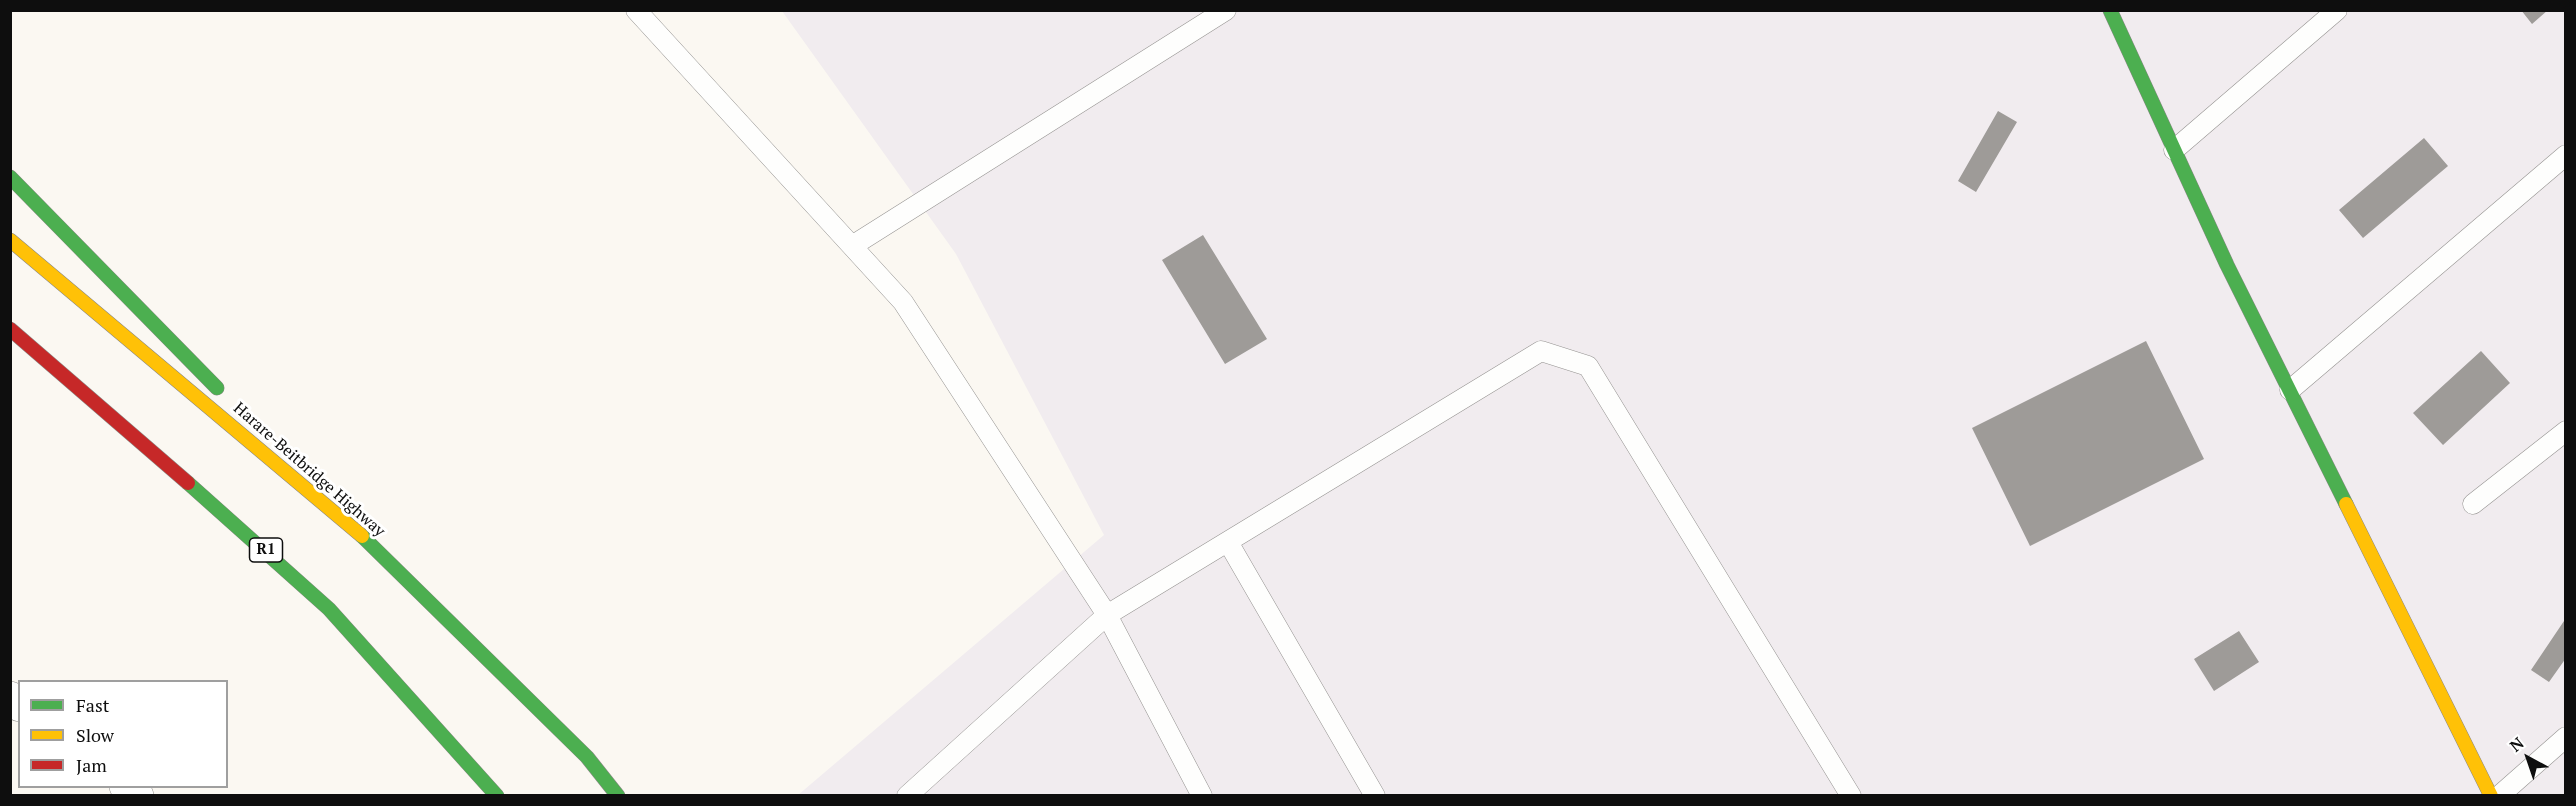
<!DOCTYPE html>
<style>
body{margin:0}
#map{position:relative;width:2576px;height:806px;overflow:hidden;background:#fbf8f2;font-family:"PT Serif",serif}
canvas{display:block}
.frame{position:absolute;inset:0;border:12px solid #0e0e0e;pointer-events:none}
.legend{position:absolute;left:18px;top:680px;width:210px;height:108px;box-sizing:border-box;background:#fff;border:2px solid #9f9f9f;margin:0;padding:8px 10px;list-style:none;font-size:18px;color:#0e0e0e}
.legend li{display:flex;align-items:center;gap:12px;height:30px}
.legend b{width:30px;border:2px solid #9f9f9f}
.north{position:absolute;left:2498px;top:728px;width:60px;height:60px;-webkit-text-stroke:4px #fff;paint-order:stroke;rotate:320deg;font-size:16px;font-weight:700;line-height:24px;text-align:center;color:#0e0e0e}
.north::after{content:'';display:block;margin:auto;width:21px;height:27px;background:#0e0e0e;clip-path:polygon(50% 0,100% 100%,50% 72%,0 100%)}
</style>
<div id="map">
<canvas width="2576" height="806"></canvas>
<div class="frame"></div>
<ul class="legend">
<li><b style="height:8px;background:#4caf50"></b>Fast</li>
<li><b style="height:8px;background:#ffc107"></b>Slow</li>
<li><b style="height:8px;background:#c62828"></b>Jam</li>
</ul>
<div class="north">N</div>
</div>
<script>
const c = document.querySelector('canvas').getContext('2d');
c.lineJoin = 'round';
function fillPath(path, color) {
  c.fillStyle = color;
  c.fill(path, 'evenodd');
}
function poly(rows) {
  const path = new Path2D();
  for (const r of rows) {
    path.moveTo(r[0], r[1]);
    for (let i = 2; i < r.length; i += 2) path.lineTo(r[i], r[i + 1]);
  }
  return path;
}
function stroke(path, color, width, dash) {
  c.strokeStyle = color;
  c.lineWidth = width;
  c.lineCap = dash ? 'butt' : 'round';
  c.setLineDash(dash || []);
  c.stroke(path);
}
function label(font, color, halo, rows, align = 'center') {
  c.font = font + ' "PT Serif",serif';
  c.lineWidth = 6;
  c.setLineDash([]);
  c.textBaseline = 'middle';
  c.strokeStyle = halo;
  c.fillStyle = color;
  for (const [text, x, y, turn = 0] of rows) {
    c.save();
    c.translate(x, y);
    c.rotate((+turn || 0) * Math.PI / 180);
    c.textAlign = isNaN(turn) ? turn : align;
    if (halo) c.strokeText(text, 0, 0);
    c.fillText(text, 0, 0);
    c.restore();
  }
}
const industrial = poly([
 [782,11,2565,11,2565,795,798,795,1104,535,956,254]
]);
const building = poly([
 [2521,10,2548,10,2532,24],
 [1998,111,2017,122,1976,192,1958,181],
 [2424,138,2448,166,2363,238,2339,210],
 [1203,235,1267,339,1225,364,1162,260],
 [2146,341,2204,459,2030,546,1972,428],
 [2481,351,2510,383,2443,445,2413,413],
 [2566,618,2566,658,2549,682,2531,670],
 [2239,631,2259,662,2214,691,2194,659]
]);
const lane = poly([
 [636,10,903,302,1107,615,1202,796],
 [2174,150,2337,10],
 [852,246,1226,10],
 [2290,390,2566,155],
 [2473,504,2566,431],
 [1228,542,1375,796],
 [907,796,1107,615,1541,351,1588,366,1851,796],
 [2499,796,2566,737]
]);
const street = poly([
 [10,698,20,705],
 [126,786,137,796]
]);
const fast = poly([
 [2110,10,2227,265,2346,504],
 [10,177,217,388],
 [188,483,329,609,497,796],
 [362,536,587,757,618,796]
]);
const slow = poly([
 [10,240,362,536],
 [2346,504,2491,796]
]);
const jam = poly([
 [10,329,188,483]
]);
const shields = [
 [266,550,33]
];
const shieldNames = [
 ["R1",266,550]
];
const streetNames = [
 ["Harare-Beitbridge Highway",309,470,41]
];
fillPath(industrial, '#f1ecef');
fillPath(building, '#9e9b98');
stroke(lane, '#959391', 21);
stroke(street, '#959391', 34);
stroke(fast, '#8b8a87', 15);
stroke(slow, '#8b8a87', 15);
stroke(jam, '#8b8a87', 15);
stroke(lane, '#fefefd', 20);
stroke(street, '#fefefd', 33);
stroke(fast, '#4caf50', 14);
stroke(slow, '#ffc107', 14);
stroke(jam, '#c62828', 14);
for (const [x, y, w] of shields) {
  const box = new Path2D();
  box.roundRect(x - w / 2, y - 12, w, 24, 4.5);
  c.fillStyle = '#fff';
  c.fill(box);
  stroke(box, '#0e0e0e', 1.5);
}
label('bold 15px', '#0e0e0e', null, shieldNames);
label('16px', '#0e0e0e', '#fff', streetNames);
</script>
